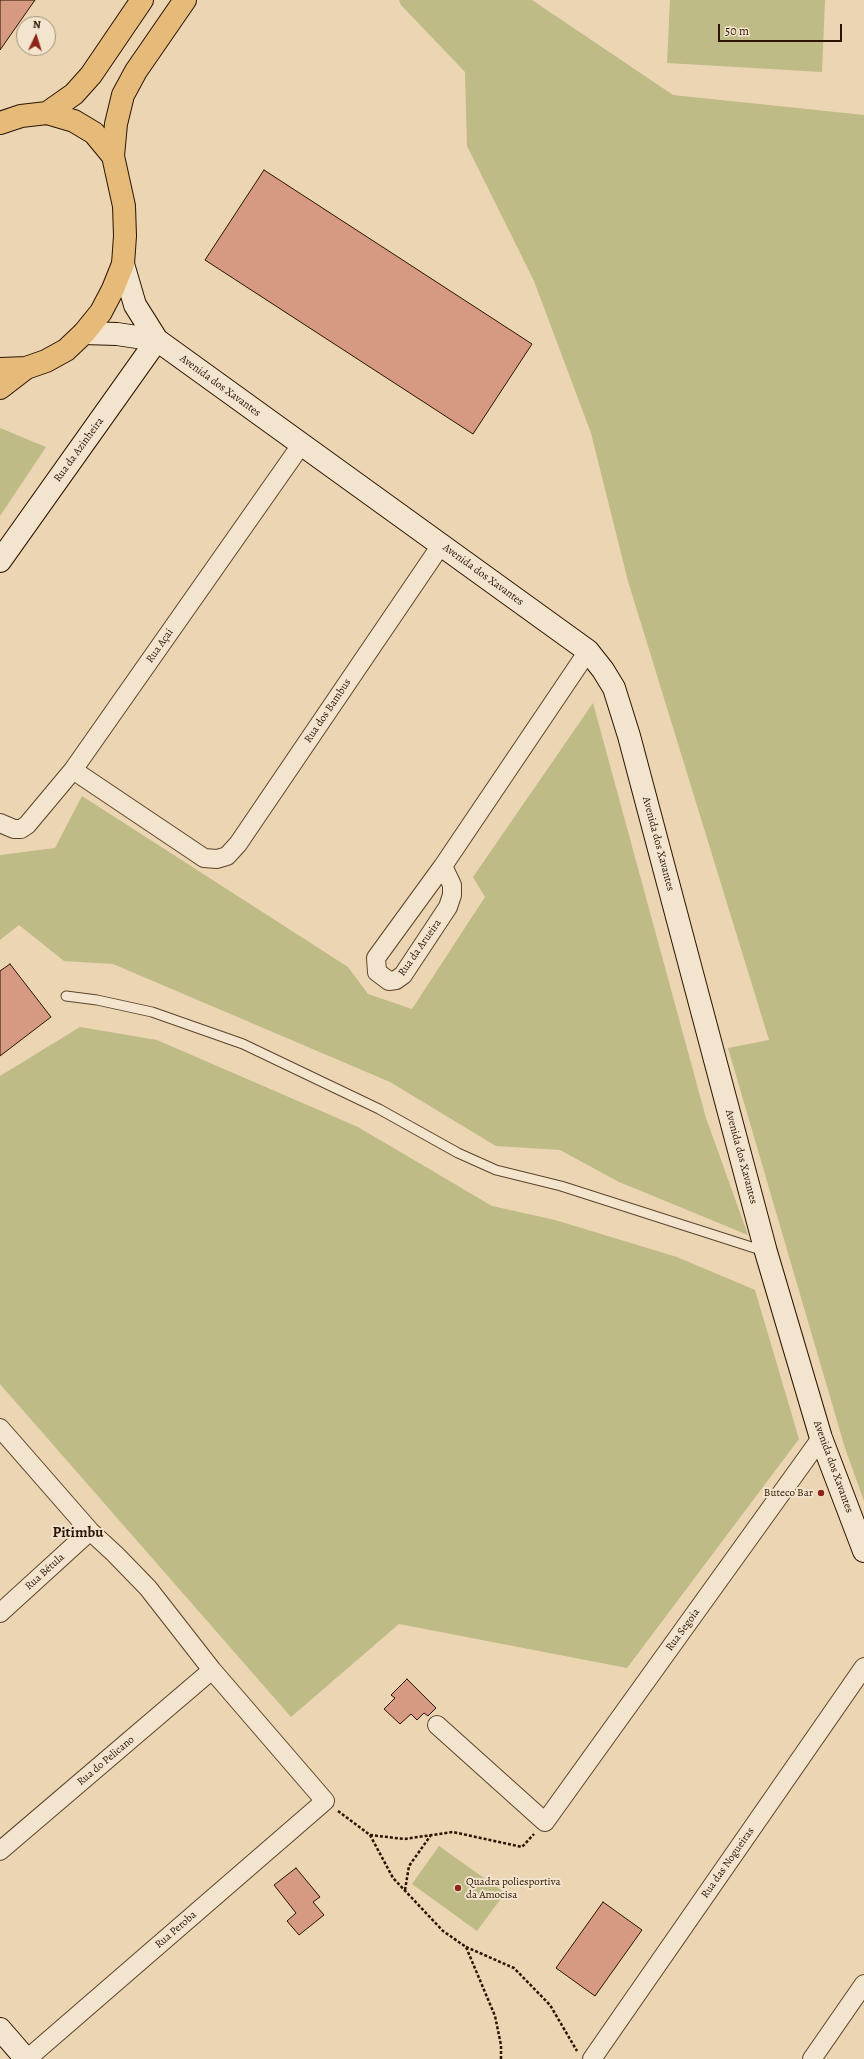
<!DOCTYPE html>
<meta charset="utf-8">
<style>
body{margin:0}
#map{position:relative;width:864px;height:2059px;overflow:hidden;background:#ebd5b2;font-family:Alegreya,serif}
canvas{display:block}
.north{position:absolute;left:16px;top:16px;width:40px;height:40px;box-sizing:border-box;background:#f2e4cd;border:1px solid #a2917b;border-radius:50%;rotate:4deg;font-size:11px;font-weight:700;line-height:16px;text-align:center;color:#2b1400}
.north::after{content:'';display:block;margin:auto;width:14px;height:18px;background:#8f2418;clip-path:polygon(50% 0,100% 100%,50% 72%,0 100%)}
.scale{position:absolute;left:718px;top:24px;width:124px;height:18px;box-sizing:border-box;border:2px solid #2b1400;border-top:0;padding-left:5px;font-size:12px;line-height:14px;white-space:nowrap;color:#2b1400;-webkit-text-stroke:3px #f2e4cd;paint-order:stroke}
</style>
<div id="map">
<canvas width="864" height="2059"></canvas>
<div class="north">N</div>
<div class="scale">50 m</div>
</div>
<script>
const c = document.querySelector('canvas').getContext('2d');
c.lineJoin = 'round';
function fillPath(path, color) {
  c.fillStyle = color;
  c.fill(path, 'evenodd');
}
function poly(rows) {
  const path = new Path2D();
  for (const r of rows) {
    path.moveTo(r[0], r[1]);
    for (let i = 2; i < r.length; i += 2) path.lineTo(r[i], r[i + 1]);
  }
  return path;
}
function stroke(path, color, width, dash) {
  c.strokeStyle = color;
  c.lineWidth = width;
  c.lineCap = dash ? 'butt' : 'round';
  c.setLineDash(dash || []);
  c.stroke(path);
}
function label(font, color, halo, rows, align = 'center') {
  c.font = font + ' Alegreya,serif';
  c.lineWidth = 4;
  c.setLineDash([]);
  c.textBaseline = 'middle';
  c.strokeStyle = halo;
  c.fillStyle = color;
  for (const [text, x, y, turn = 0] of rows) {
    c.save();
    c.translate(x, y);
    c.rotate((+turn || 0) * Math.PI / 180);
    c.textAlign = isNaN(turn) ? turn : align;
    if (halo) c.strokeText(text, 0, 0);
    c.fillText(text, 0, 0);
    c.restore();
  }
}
const green = poly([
 [399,0,532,0,673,95,864,115,864,1501,845,1448,728,1048,769,1040,628,581,591,433,534,281,467,146,465,72,401,5],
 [670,0,825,0,822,72,667,63],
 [0,428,46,447,0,516],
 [593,703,706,1118,748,1235,619,1182,560,1150,496,1146,390,1082,113,964,64,961,19,925,0,940,0,855,55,848,82,796,348,967,368,994,412,1009,485,897,473,877],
 [80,1027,157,1040,358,1127,492,1206,555,1220,677,1257,755,1290,799,1439,627,1668,399,1624,291,1717,0,1384,0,1076],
 [439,1846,505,1893,477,1931,412,1884]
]);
const building = poly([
 [0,0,35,0,0,50,0,0],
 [264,170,532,344,473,434,205,260,264,170],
 [10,964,51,1017,0,1056,0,971,10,964],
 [407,1679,436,1708,428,1716,424,1713,417,1720,411,1714,400,1724,384,1709,395,1698,391,1695,407,1679],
 [296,1868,320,1897,313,1902,324,1915,299,1935,287,1921,296,1913,274,1885,296,1868],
 [603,1902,642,1930,595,1996,556,1968,603,1902]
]);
const path = poly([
 [338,1811,370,1835,393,1878,443,1931,466,1947,495,2016,501,2045,501,2059],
 [370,1835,404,1839,453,1832,522,1847,534,1834],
 [405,1890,409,1866,431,1835],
 [466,1947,514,1968,550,2005,577,2051]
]);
const lane = poly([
 [66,996,97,1000,152,1012,243,1044,379,1109,458,1153,496,1170,561,1186,764,1251]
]);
const street = poly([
 [73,770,204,858,217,859,227,856,238,844,441,545],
 [0,823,14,829,21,829,27,825,73,770,301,445],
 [443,866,452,885,452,895,448,907,403,975,396,980,389,981,377,972,376,958,443,866,588,651],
 [0,1428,90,1531,115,1554,148,1588,212,1670,325,1801,27,2059],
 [0,1613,90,1531],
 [437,1725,545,1822,821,1438],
 [0,1851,212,1670],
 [592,2059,864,1667],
 [812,2059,864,1984]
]);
const secondary = poly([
 [123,264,135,305,157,340,588,651,603,670,614,688,629,736,766,1252,821,1438,864,1551],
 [84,333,117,334,157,340],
 [0,561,157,340],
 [0,2029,26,2059]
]);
const primary = poly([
 [47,113,74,94,91,75,142,0],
 [0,123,21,116,47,113,74,121,94,133,113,156,124,206,125,236,123,264,113,289,101,312,84,333,66,350,46,361,26,368,0,369],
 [113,156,116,124,123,95,136,71,185,0],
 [0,388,26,368]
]);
const markers = [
 [821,1493,4,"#8f2418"],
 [458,1888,4,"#8f2418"]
];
const streetNames = [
 ["Avenida dos Xavantes",220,386,36],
 ["Rua da Azinheira",79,450,-54],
 ["Avenida dos Xavantes",483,575,36],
 ["Rua Açaí",160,646,-55],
 ["Rua dos Bambus",328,711,-56],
 ["Avenida dos Xavantes",658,844,75],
 ["Rua da Arueira",420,948,-55],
 ["Avenida dos Xavantes",741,1157,75],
 ["Avenida dos Xavantes",833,1467,70],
 ["Rua Bétula",45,1572,-42],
 ["Rua Segoia",683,1630,-54],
 ["Rua do Pelicano",106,1761,-40],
 ["Rua das Nogueiras",728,1863,-55],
 ["Rua Peroba",176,1930,-41]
];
const poiNames = [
 ["Buteco Bar",813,1493],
 ["Quadra poliesportiva",466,1882,"left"],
 ["da Amocisa",466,1895,"left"]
];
const districtNames = [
 ["Pitimbu",78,1533]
];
fillPath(green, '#bebb87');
fillPath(building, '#d59a81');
stroke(building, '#2b1400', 1);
stroke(lane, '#5b442c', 11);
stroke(street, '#5b442c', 20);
stroke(secondary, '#2b1400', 24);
stroke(primary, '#2b1400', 24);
stroke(path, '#2b1400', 2.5, [3, 2]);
stroke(lane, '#f2e4cd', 9);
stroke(street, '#f2e4cd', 18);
stroke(secondary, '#f2e4cd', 22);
stroke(primary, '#e6ba79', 22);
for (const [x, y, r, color] of markers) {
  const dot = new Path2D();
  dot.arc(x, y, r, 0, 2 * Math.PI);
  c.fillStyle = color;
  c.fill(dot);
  stroke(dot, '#f2e4cd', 1.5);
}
label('11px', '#2b1400', '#f2e4cd', streetNames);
label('11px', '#2b1400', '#f2e4cd', poiNames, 'right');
label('bold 15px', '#2b1400', '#f2e4cd', districtNames);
</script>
